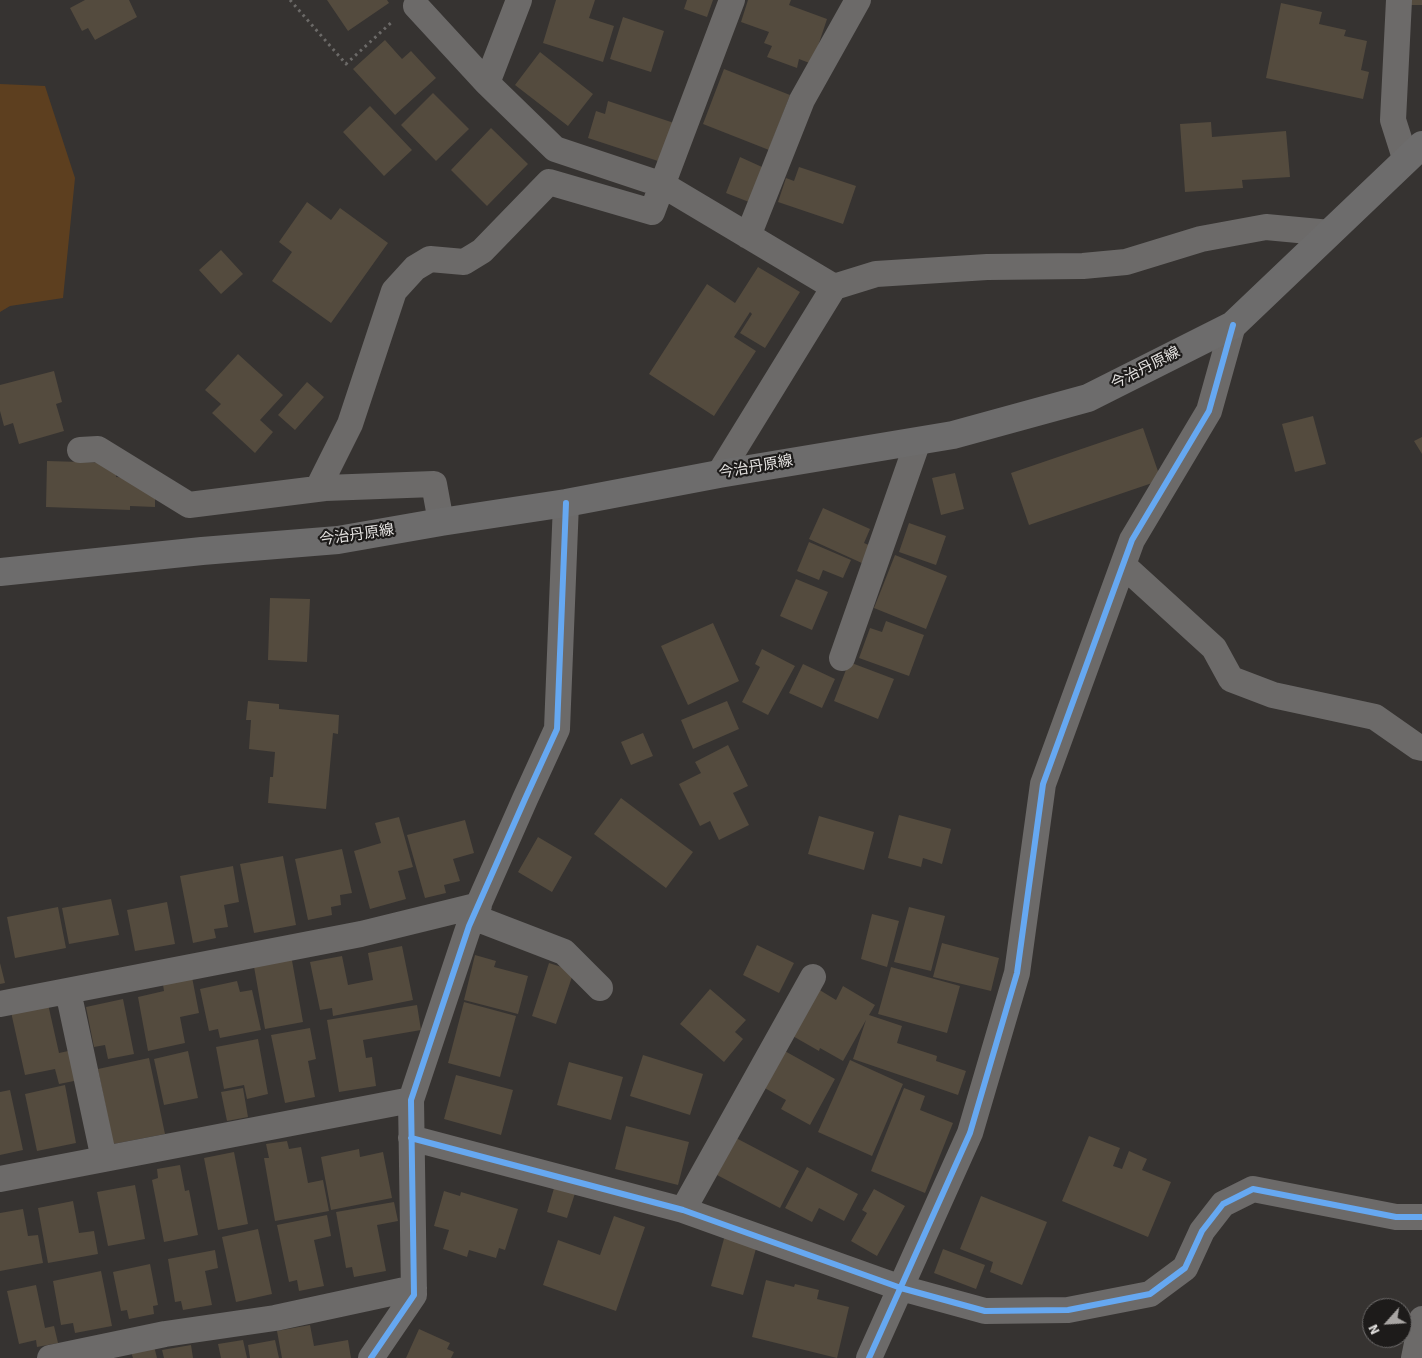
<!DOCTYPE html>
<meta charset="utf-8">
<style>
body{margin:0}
#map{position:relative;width:1422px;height:1358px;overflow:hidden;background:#363331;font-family:"Source Sans 3",sans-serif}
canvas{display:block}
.north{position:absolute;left:1362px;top:1298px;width:50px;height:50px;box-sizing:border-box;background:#1d1b1a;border:1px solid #6d6b6a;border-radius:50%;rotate:244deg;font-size:14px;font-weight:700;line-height:20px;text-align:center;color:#e5e3e1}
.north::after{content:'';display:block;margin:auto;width:18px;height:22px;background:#a8a5a3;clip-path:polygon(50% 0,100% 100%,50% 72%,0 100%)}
</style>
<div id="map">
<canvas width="1422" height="1358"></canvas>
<div class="north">N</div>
</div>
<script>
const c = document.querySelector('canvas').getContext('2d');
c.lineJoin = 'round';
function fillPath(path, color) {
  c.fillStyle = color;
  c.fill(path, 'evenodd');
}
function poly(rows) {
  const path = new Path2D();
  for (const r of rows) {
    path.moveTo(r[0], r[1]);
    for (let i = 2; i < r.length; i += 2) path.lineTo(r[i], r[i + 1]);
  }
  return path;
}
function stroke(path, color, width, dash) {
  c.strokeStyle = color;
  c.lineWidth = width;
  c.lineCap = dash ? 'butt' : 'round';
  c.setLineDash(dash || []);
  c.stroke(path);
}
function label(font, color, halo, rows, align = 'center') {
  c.font = font + ' "Source Sans 3","Noto Sans JP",sans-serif';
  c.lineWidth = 4.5;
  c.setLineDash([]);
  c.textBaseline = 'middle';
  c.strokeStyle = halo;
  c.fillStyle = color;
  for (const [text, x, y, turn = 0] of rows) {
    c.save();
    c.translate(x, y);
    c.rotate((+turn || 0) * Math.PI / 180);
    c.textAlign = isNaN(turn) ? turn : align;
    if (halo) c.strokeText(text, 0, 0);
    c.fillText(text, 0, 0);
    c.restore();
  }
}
const green = poly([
 [0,84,45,86,75,178,63,298,10,306,0,312]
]);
const building = poly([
 [85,0,129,0,137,17,95,40,88,28,82,31,70,8],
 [327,0,387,0,389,3,348,31],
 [556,0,595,0,589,18,614,26,603,62,543,43],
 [687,0,713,0,707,17,684,9],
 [748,0,791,0,789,5,827,19,812,64,799,59,797,68,767,57,772,46,764,43,769,32,741,22],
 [1408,0,1422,0,1422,5,1408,5],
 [1281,3,1322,12,1319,24,1346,30,1344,36,1367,41,1361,70,1369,72,1363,99,1266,78],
 [623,17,664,31,651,72,610,59],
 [385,40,402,59,411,51,436,78,395,115,353,69],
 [540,52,593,94,568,126,515,85],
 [724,69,790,95,769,150,703,124],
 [433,93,469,129,436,161,401,125],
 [608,101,674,123,661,162,588,138,596,111,605,114],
 [370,106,412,150,384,176,343,132],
 [1211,122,1212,137,1286,131,1290,177,1242,180,1243,188,1185,192,1180,124],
 [491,128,528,164,487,206,451,170],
 [740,157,762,167,749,202,726,193],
 [799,167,856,186,843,224,778,202,786,178,794,181],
 [307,202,331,220,340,208,388,243,331,323,272,281,292,252,279,242],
 [221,250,243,274,221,294,199,270],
 [758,267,800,292,765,348,740,333,752,314,750,312,734,337,756,351,714,416,649,374,707,284,735,303],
 [238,354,283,395,260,420,273,432,255,453,212,413,221,404,205,390],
 [54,371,62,402,56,404,64,431,19,444,13,423,4,426,0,411,0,385],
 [307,382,324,397,295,430,278,415],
 [1313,416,1326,464,1295,472,1282,424],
 [1143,428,1161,480,1029,525,1011,473],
 [1422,437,1422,454,1414,441],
 [47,461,116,463,116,477,134,478,155,493,155,507,130,506,130,510,46,507],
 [955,473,964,509,941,515,932,478],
 [823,508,870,529,864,543,871,546,864,564,809,539],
 [909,523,946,536,936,565,899,552],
 [809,542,851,560,843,578,823,570,819,580,797,571],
 [895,555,947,576,926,629,874,608],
 [796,579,828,592,812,630,780,616],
 [270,598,310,599,307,662,268,660],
 [886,621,924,635,909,676,859,658,870,628,882,632],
 [713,623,739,681,688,705,661,646],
 [762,649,795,666,768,715,742,702,760,667,755,664],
 [849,662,894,679,878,719,834,701],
 [803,664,835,679,822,708,789,693],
 [248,701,279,704,279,709,339,715,338,734,333,733,326,809,268,803,270,777,273,777,275,752,249,749,251,720,246,720],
 [727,701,739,729,693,749,681,720],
 [643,733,653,756,631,765,621,742],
 [728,745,748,786,733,793,749,825,719,840,710,821,700,826,679,784,701,773,695,762],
 [621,798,693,852,666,888,594,834],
 [899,815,951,829,942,864,923,858,921,867,888,858],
 [819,816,874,832,864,870,808,854],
 [399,817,413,867,398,871,406,899,370,909,354,851,381,843,375,823],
 [465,820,474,853,453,859,460,881,444,885,446,893,425,898,407,835],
 [538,837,572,857,552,892,518,872],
 [342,849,352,893,340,895,341,905,331,907,332,915,308,920,295,859],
 [283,856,296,925,254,933,240,864],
 [233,866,239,902,224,905,228,927,214,929,216,938,193,943,180,876],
 [111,899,119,935,69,944,62,908],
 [167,902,175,944,135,951,127,910],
 [58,907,66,948,15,958,7,917],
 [909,907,945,916,931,971,894,962],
 [872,914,899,921,887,967,861,959],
 [942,943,999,958,991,991,933,977],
 [757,945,794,963,779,993,743,975],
 [402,946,413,1000,333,1016,332,1008,320,1010,310,962,342,956,348,985,373,980,368,953],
 [291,955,303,1022,265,1029,253,961],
 [475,955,496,961,494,967,528,976,518,1014,464,1000],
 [0,963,5,983,0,984],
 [549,963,574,971,556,1024,532,1016],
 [891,967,960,986,947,1033,878,1014],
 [191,972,199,1013,180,1017,185,1043,148,1051,138,997,164,991,162,978],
 [237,981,240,992,252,990,261,1030,220,1038,218,1029,209,1031,200,989],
 [843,986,875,1005,869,1015,902,1026,897,1043,937,1056,936,1061,966,1071,958,1095,853,1059,866,1020,843,1061,820,1048,819,1051,791,1035,818,989,836,1000],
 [710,989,746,1020,735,1032,743,1039,724,1062,680,1024],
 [123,999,134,1054,108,1059,105,1045,94,1047,86,1007],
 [464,1002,516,1016,500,1077,448,1063],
 [48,1004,59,1053,73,1050,79,1080,59,1084,55,1069,25,1075,11,1012],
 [417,1005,421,1030,363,1040,366,1058,372,1057,376,1086,339,1092,327,1020],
 [310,1028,316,1059,308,1061,315,1097,285,1103,271,1035],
 [258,1039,268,1094,247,1099,244,1085,224,1089,216,1047],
 [783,1050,835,1079,810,1125,781,1109,786,1100,763,1087],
 [188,1051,198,1098,164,1105,154,1059],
 [643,1055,703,1074,690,1115,630,1096],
 [149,1058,165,1134,113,1144,98,1069],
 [850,1060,903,1084,872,1156,818,1132],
 [569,1062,623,1077,611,1120,557,1105],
 [456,1075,513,1090,501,1135,444,1119],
 [65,1085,76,1143,37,1151,25,1094],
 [243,1088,248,1117,227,1121,221,1092],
 [904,1088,925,1096,920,1110,953,1123,925,1193,871,1171],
 [10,1090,23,1150,0,1155,0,1092],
 [626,1126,689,1142,678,1185,615,1169],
 [1089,1136,1120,1148,1113,1166,1122,1169,1129,1151,1147,1159,1142,1170,1171,1182,1148,1237,1062,1201],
 [736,1138,799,1171,780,1208,717,1175],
 [287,1141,289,1149,301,1147,308,1183,323,1180,329,1211,275,1221,264,1158,269,1158,266,1144],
 [359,1149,360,1157,383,1152,392,1198,331,1210,321,1157],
 [234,1152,248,1224,218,1230,204,1158],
 [180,1165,185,1191,189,1190,198,1235,164,1242,152,1180,158,1178,157,1169],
 [807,1167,858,1194,844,1221,819,1208,812,1222,785,1208],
 [557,1178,578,1184,567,1218,547,1212],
 [135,1185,145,1239,108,1246,97,1192],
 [874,1189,905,1206,877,1256,851,1241,867,1213,862,1210],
 [444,1191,460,1196,461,1192,518,1209,505,1250,499,1248,496,1258,469,1250,467,1257,443,1249,449,1230,434,1226],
 [981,1196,1047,1222,1022,1285,990,1272,993,1262,960,1249],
 [73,1201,79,1233,94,1231,98,1254,48,1263,38,1208],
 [394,1202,398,1221,377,1225,386,1271,354,1277,352,1267,346,1268,336,1212],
 [23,1209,28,1236,38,1235,43,1263,0,1271,0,1213],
 [327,1215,331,1236,314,1240,324,1286,299,1291,297,1280,289,1282,277,1225],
 [614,1216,645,1227,616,1311,543,1285,558,1240,600,1255],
 [258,1229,272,1294,236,1302,222,1237],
 [725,1235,757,1245,743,1295,711,1286],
 [943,1249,985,1265,976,1289,934,1273],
 [215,1250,218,1268,205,1271,212,1305,183,1310,181,1301,175,1302,168,1259],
 [150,1264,158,1305,153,1306,154,1314,129,1319,127,1310,121,1311,113,1272],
 [101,1271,112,1326,75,1333,73,1323,61,1325,53,1281],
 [766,1280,794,1287,795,1284,819,1290,817,1299,849,1307,837,1358,752,1337],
 [36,1285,45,1328,54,1326,58,1343,37,1347,36,1340,19,1344,7,1291],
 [310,1325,314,1346,348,1340,351,1358,282,1358,277,1331],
 [419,1329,450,1343,447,1349,454,1352,451,1358,406,1358],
 [243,1340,247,1358,221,1358,218,1344],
 [275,1340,279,1358,250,1358,248,1345],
 [191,1345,193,1358,164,1358,162,1350],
 [154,1346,157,1358,133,1358,131,1352]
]);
const path = poly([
 [290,0,346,64,393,21]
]);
const street = poly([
 [519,0,487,83,555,149,663,185,834,287,719,474],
 [1399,0,1393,120,1406,161],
 [416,6,487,83],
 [748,236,802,100,858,0],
 [834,287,876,274,987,267,1083,266,1126,262,1201,239,1266,227,1330,233],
 [80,450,98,449,189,505,325,488,434,484,441,522],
 [318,488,350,424,394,291,415,268,430,259,464,262,482,251,549,182,652,212,732,0],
 [1123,565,1214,648,1231,679,1273,695,1375,717,1418,747,1422,748],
 [842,658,918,441],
 [473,917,564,952,600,988],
 [68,991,104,1159],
 [0,1004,361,934,479,905],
 [411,1138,683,1210,901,1288,985,1311,1068,1310,1150,1294,1185,1268,1202,1231,1223,1204,1253,1189,1396,1217,1422,1217],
 [0,1179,411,1100],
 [683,1210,813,977],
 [50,1358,165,1334,275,1318,414,1288],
 [371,1358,414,1295,411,1100,469,926,525,799,557,729,566,503],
 [869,1358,970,1133,1017,973,1043,784,1132,540,1209,411,1233,325],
 [1414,1358,1422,1319]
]);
const secondary = poly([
 [0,572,202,551,338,540,441,522,566,503,719,474,953,435,1088,398,1233,325,1422,145]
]);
const cycleway = poly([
 [411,1138,683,1210,901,1288,985,1311,1068,1310,1150,1294,1185,1268,1202,1231,1223,1204,1253,1189,1396,1217,1422,1217],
 [371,1358,414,1295,411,1100,469,926,525,799,557,729,566,503],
 [869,1358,970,1133,1017,973,1043,784,1132,540,1209,411,1233,325]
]);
const streetNames = [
 ["今治丹原線",1146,369,-27],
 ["今治丹原線",756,468,-10],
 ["今治丹原線",357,536,-8]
];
fillPath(green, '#5d3f1f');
fillPath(building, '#544b3e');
stroke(path, '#6c6a68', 3, [2.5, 4]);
stroke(street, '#6c6a69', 26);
stroke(secondary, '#6d6c6c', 28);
stroke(cycleway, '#66a8f1', 6);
label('15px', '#e5e3e1', '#1d1b1a', streetNames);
</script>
